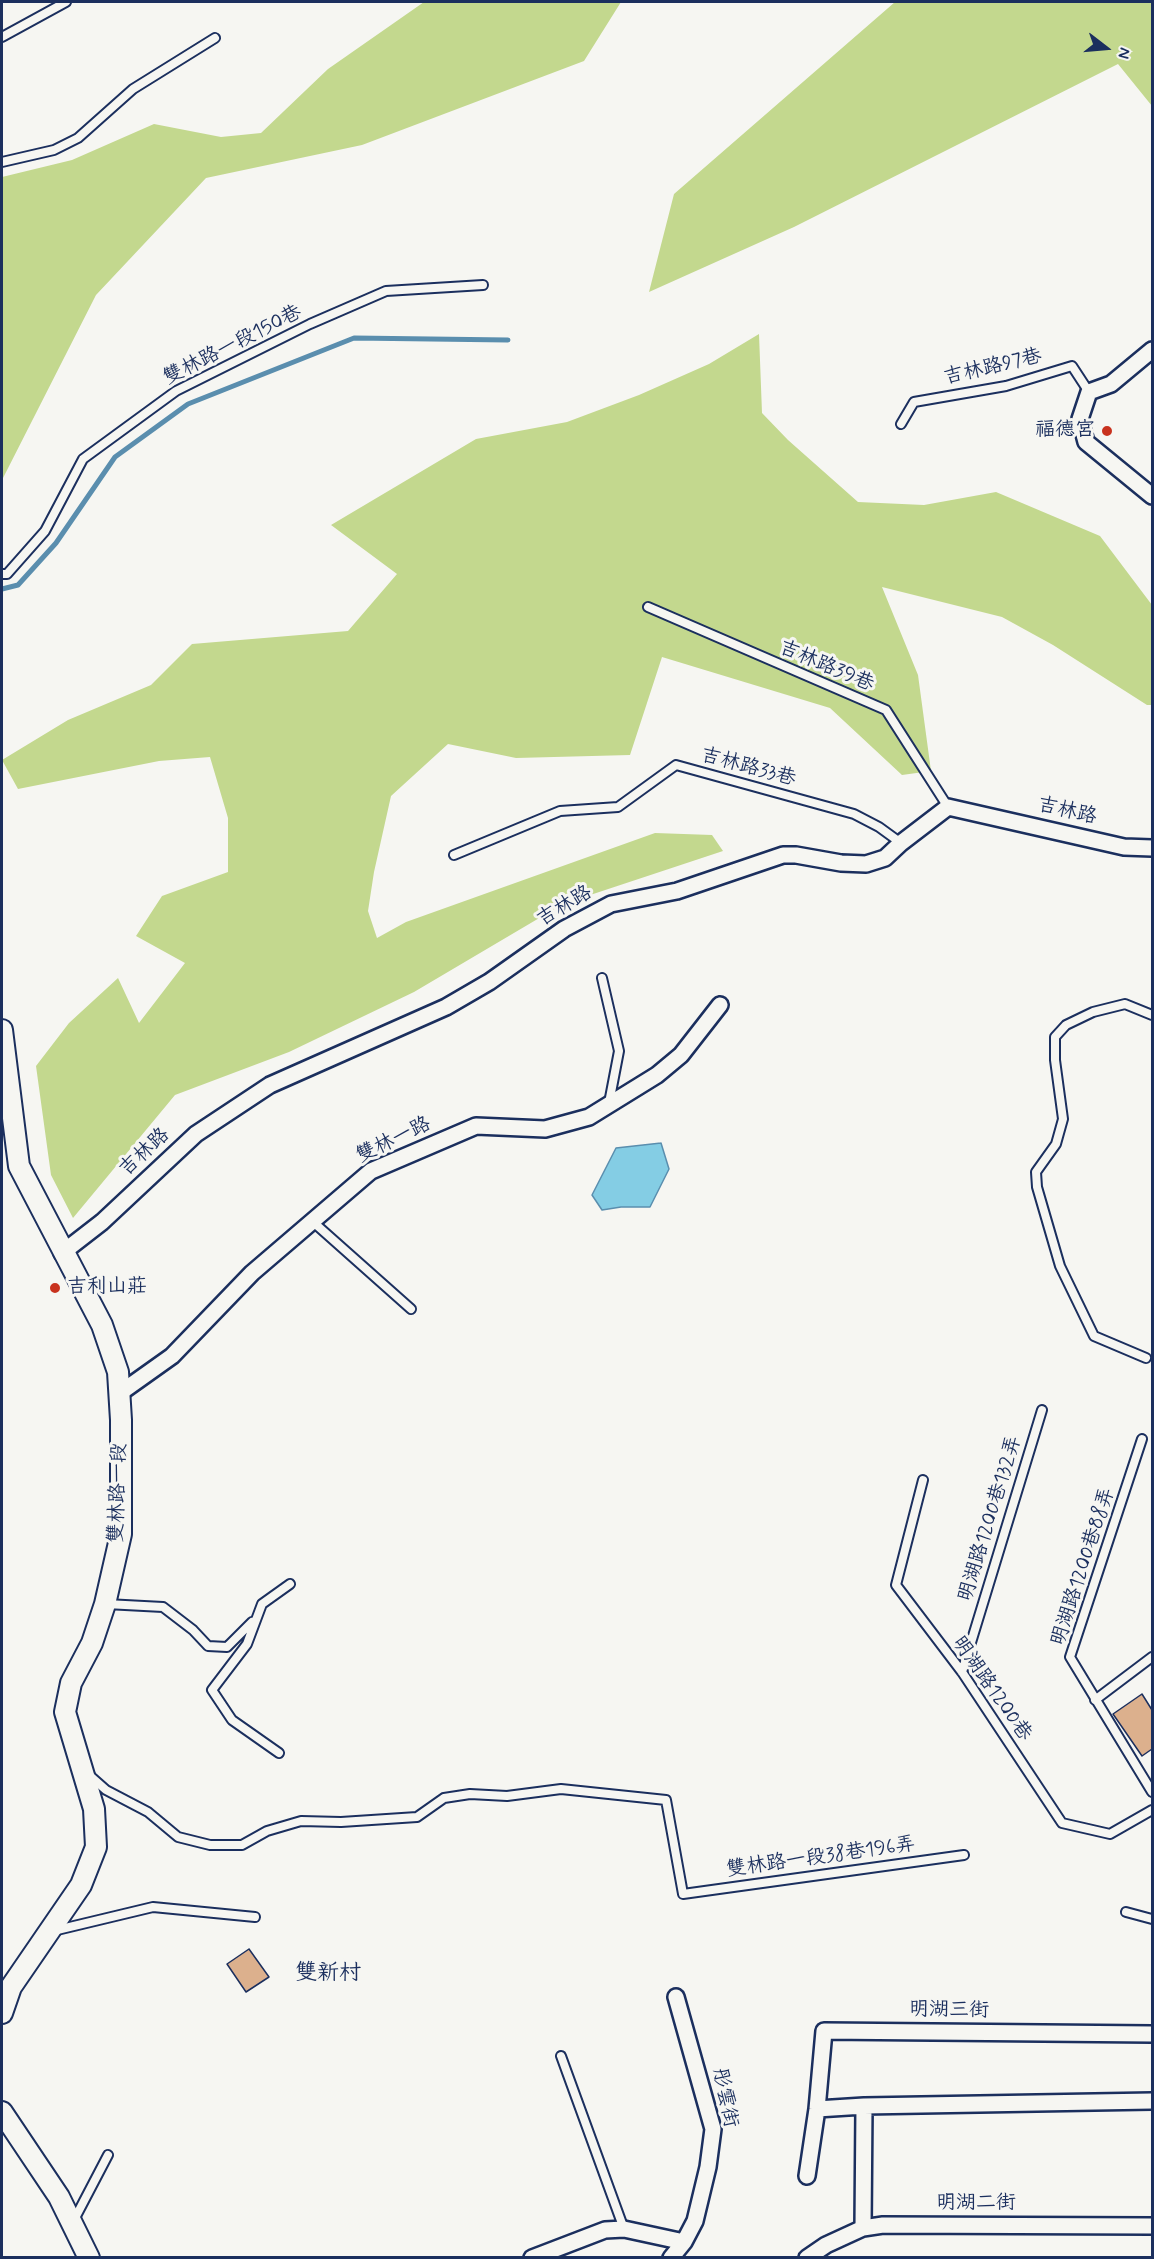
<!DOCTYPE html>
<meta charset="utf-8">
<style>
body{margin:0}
#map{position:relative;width:1154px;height:2259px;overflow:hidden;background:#f6f6f2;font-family:Mynerve,sans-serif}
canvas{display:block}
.frame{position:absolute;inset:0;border:3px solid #1b2f5e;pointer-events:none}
.north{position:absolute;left:1076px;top:18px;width:60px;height:60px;-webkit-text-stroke:4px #f6f6f2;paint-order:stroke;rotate:106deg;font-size:16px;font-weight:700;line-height:24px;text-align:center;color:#1b2f5e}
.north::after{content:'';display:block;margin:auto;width:21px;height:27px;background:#1b2f5e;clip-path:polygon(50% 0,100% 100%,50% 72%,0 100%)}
</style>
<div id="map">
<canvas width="1154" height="2259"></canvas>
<div class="frame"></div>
<div class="north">N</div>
</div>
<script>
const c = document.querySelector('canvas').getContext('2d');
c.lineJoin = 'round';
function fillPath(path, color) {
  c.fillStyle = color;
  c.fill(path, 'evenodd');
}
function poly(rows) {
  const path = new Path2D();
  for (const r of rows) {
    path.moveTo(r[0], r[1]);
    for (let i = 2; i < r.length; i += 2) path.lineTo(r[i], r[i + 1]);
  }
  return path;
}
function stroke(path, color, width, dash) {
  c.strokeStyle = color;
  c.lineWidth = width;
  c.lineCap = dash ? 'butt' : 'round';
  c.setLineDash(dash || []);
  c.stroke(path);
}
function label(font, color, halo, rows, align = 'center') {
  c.font = font + ' Mynerve,"LXGW WenKai TC",sans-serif';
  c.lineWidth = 6;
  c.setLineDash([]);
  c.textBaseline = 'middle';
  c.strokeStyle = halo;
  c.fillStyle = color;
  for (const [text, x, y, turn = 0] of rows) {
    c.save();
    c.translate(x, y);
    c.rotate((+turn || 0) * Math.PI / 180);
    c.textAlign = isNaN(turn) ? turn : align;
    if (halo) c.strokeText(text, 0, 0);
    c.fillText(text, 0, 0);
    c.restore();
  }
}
const green = poly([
 [424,2,621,2,584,61,362,145,206,178,96,295,2,480,2,177,72,160,154,124,221,137,261,133,328,69],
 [895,2,1152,2,1152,106,1118,64,794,227,649,292,674,194],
 [759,334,762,413,788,440,858,502,924,505,996,492,1100,536,1152,605,1152,705,1147,705,1053,645,1002,617,882,587,918,675,931,771,902,775,830,708,662,657,630,755,516,758,448,744,391,796,374,872,368,911,377,938,406,922,655,833,712,835,723,851,563,904,414,992,289,1052,175,1095,73,1218,51,1175,36,1066,69,1023,118,978,139,1023,185,963,136,936,162,896,228,872,228,818,210,757,159,761,18,789,2,760,68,720,151,685,192,644,348,631,397,574,331,525,476,439,567,422,639,395,709,364]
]);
const water = poly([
 [661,1143,669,1169,650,1207,621,1207,602,1210,592,1195,616,1148,661,1143]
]);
const stream = poly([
 [2,589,18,585,56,543,115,457,188,404,354,338,508,340]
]);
const building = poly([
 [1142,1694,1152,1710,1152,1749,1142,1756,1113,1714,1142,1694],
 [249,1949,269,1977,246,1992,227,1964,249,1949]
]);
const service = poly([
 [2,37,66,2],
 [2,162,54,150,78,138,133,89,215,38],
 [901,424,914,402,1006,386,1072,366,1089,392],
 [2,574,7,574,45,531,83,459,176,391,310,324,386,291,483,285],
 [648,607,886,710,948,807],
 [454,855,560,811,618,807,676,765,854,814,879,827,901,843],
 [602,978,619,1051,609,1103],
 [312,1221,411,1309],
 [1146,1358,1094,1336,1060,1266,1037,1187,1036,1172,1056,1144,1063,1119,1055,1060,1055,1037,1066,1025,1093,1012,1125,1004,1152,1015],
 [1142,1439,1070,1657,1152,1792],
 [923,1480,896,1585,962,1672,1062,1823,1110,1834,1152,1810],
 [106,1604,163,1607,193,1630,208,1646,227,1647,252,1622],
 [962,1672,1042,1410],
 [1095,1700,1152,1657],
 [279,1753,232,1720,212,1690,247,1644,262,1604,290,1584],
 [89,1775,106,1790,148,1812,178,1837,210,1845,242,1845,267,1831,301,1821,341,1822,417,1817,444,1798,470,1794,507,1796,561,1789,666,1800,683,1894,964,1855],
 [1126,1912,1152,1919],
 [53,1931,153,1907,255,1917],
 [561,2056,624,2229],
 [74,2220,108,2155]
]);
const minor = poly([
 [1152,350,1111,384,1089,392,1080,419,1086,442,1152,496],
 [62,1253,102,1222,196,1134,270,1085,446,1007,489,982,564,929,611,904,677,891,783,855,796,855,841,863,866,864,885,858,901,843,948,807,1124,847,1152,848],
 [120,1393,172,1356,252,1273,371,1171,476,1126,545,1129,589,1117,657,1075,681,1055,720,1005],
 [817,2109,864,2106,1152,2101],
 [807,2176,817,2109,824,2031,1152,2034],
 [863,2228,864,2106],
 [532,2258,605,2230,624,2229,684,2242],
 [671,2258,684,2242,695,2221,708,2167,713,2129,676,1997],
 [807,2258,826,2245,863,2228,883,2225,1152,2226]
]);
const tertiary = poly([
 [2,1030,19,1166,102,1325,118,1372,121,1420,121,1534,105,1604,92,1643,71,1683,65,1712,94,1809,96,1847,81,1885,11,1987,2,2013],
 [2,2112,59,2197,89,2258]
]);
const markers = [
 [1107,431,6,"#c8321e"],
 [55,1288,6,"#c8321e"]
];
const streetNames = [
 ["雙林路一段150巷",233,346,-27],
 ["吉林路97巷",993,368,-13],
 ["吉林路39巷",826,667,23],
 ["吉林路33巷",748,768,15],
 ["吉林路",1067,812,13],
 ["吉林路",565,907,-31],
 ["雙林一路",394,1141,-26],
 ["吉林路",145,1153,-43],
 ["雙林路一段",119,1493,-88],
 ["明湖路1200巷132弄",991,1519,-73],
 ["明湖路1200巷88弄",1084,1567,-72],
 ["明湖路1200巷",991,1689,55],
 ["雙林路一段38巷196弄",821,1858,-8],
 ["明湖三街",949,2011,1],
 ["彤雲街",724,2098,78],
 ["明湖二街",976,2204]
];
const poiNames = [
 ["福德宮",1095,431],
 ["吉利山莊",67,1288,"left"]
];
const quarterNames = [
 ["雙新村",328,1974]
];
fillPath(green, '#c3d88e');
fillPath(water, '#84cde4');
stroke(water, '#5a8eae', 1.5);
stroke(stream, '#5a8eae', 5);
fillPath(building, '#dcb08d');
stroke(building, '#1b2f5e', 1.5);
stroke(service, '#1b2f5e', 12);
stroke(minor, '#1b2f5e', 20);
stroke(tertiary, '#1b2f5e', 24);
stroke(service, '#f6f6f2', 8);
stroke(minor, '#f6f6f2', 15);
stroke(tertiary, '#f6f6f2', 20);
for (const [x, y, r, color] of markers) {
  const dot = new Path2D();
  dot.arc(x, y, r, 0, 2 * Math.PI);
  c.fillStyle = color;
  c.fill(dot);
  stroke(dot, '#f6f6f2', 2);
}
label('20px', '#1b2f5e', '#f6f6f2', streetNames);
label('20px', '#1b2f5e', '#f6f6f2', poiNames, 'right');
label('22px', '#1b2f5e', '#f6f6f2', quarterNames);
</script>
